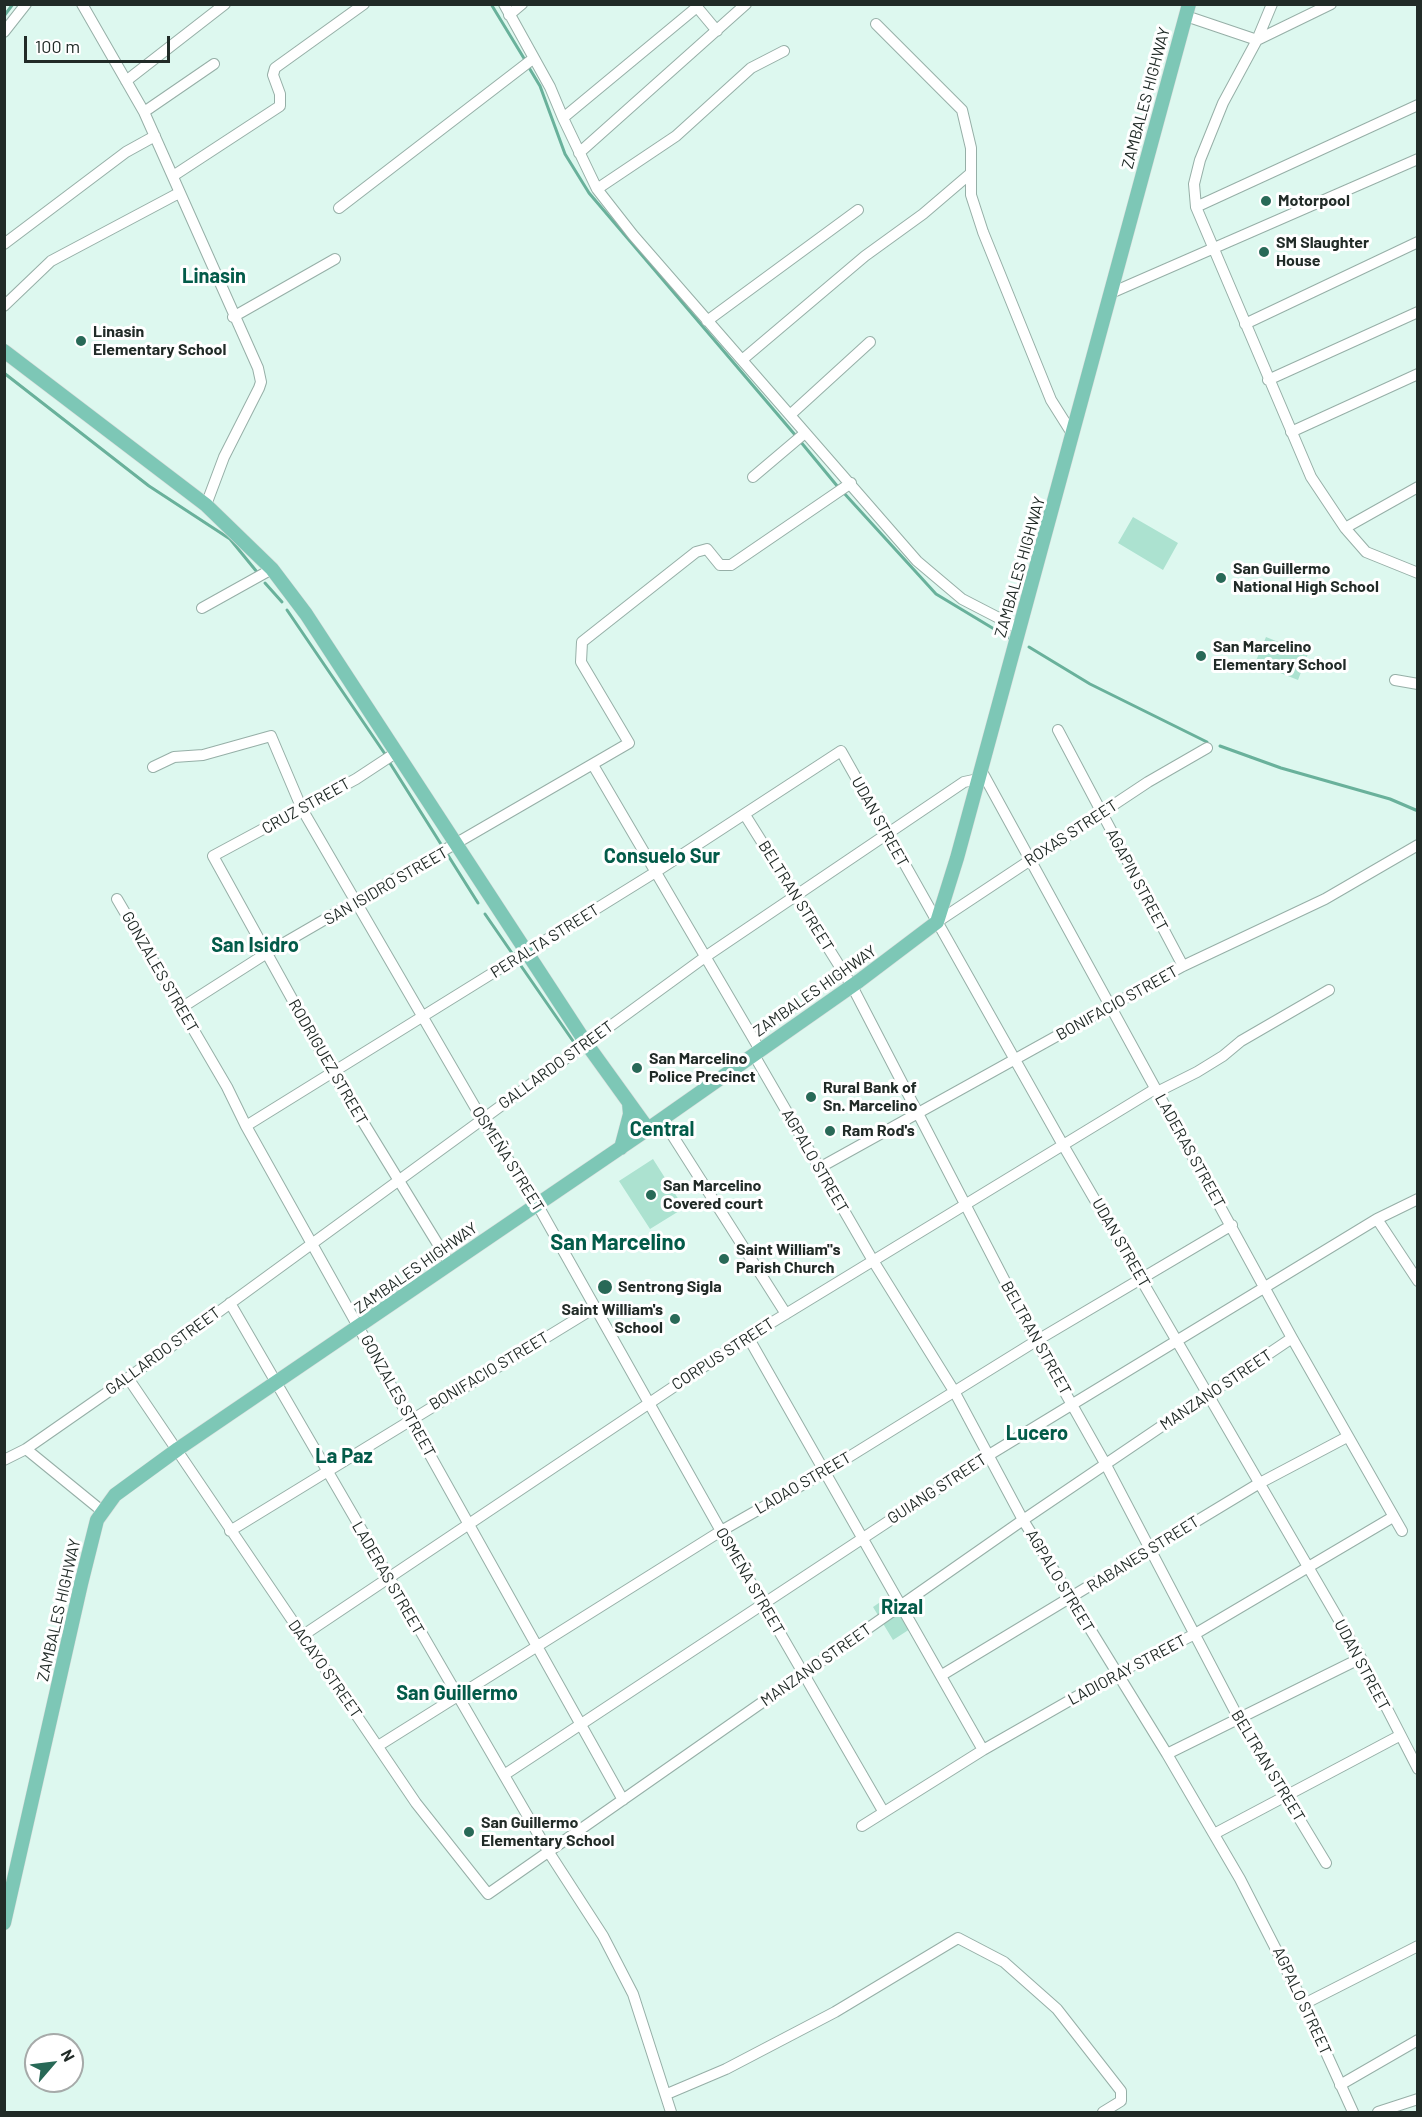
<!DOCTYPE html>
<meta charset="utf-8">
<style>
body{margin:0}
#map{position:relative;width:1422px;height:2117px;overflow:hidden;background:#ddf8ef;font-family:Barlow,sans-serif}
canvas{display:block}
.frame{position:absolute;inset:0;border:6px solid #212b27;pointer-events:none}
.north{position:absolute;left:24px;top:2033px;width:60px;height:60px;box-sizing:border-box;background:#fff;border:2px solid #a6aaa9;border-radius:50%;rotate:62deg;font-size:16px;font-weight:700;line-height:24px;text-align:center;color:#212b27}
.north::after{content:'';display:block;margin:auto;width:21px;height:27px;background:#286957;clip-path:polygon(50% 0,100% 100%,50% 72%,0 100%)}
.scale{position:absolute;left:24px;top:36px;width:146px;height:27px;box-sizing:border-box;border:3px solid #212b27;border-top:0;padding-left:8px;font-size:18px;line-height:21px;white-space:nowrap;color:#212b27;-webkit-text-stroke:4px #fff;paint-order:stroke}
</style>
<div id="map">
<canvas width="1422" height="2117"></canvas>
<div class="frame"></div>
<div class="north">N</div>
<div class="scale">100 m</div>
</div>
<script>
const c = document.querySelector('canvas').getContext('2d');
c.lineJoin = 'round';
function fillPath(path, color) {
  c.fillStyle = color;
  c.fill(path, 'evenodd');
}
function poly(rows) {
  const path = new Path2D();
  for (const r of rows) {
    path.moveTo(r[0], r[1]);
    for (let i = 2; i < r.length; i += 2) path.lineTo(r[i], r[i + 1]);
  }
  return path;
}
function stroke(path, color, width, dash) {
  c.strokeStyle = color;
  c.lineWidth = width;
  c.lineCap = dash ? 'butt' : 'round';
  c.setLineDash(dash || []);
  c.stroke(path);
}
function label(font, color, halo, rows, align = 'center') {
  c.font = font + ' Barlow,sans-serif';
  c.lineWidth = 6;
  c.setLineDash([]);
  c.textBaseline = 'middle';
  c.strokeStyle = halo;
  c.fillStyle = color;
  for (const [text, x, y, turn = 0] of rows) {
    c.save();
    c.translate(x, y);
    c.rotate((+turn || 0) * Math.PI / 180);
    c.textAlign = isNaN(turn) ? turn : align;
    if (halo) c.strokeText(text, 0, 0);
    c.fillText(text, 0, 0);
    c.restore();
  }
}
const green = poly([
 [1133,517,1178,543,1163,570,1118,543],
 [1266,637,1308,654,1298,680,1255,663],
 [653,1159,684,1208,650,1229,619,1181],
 [889,1596,910,1629,893,1640,873,1607]
]);
const stream = poly([
 [491,4,525,60],
 [4,16,13,4],
 [528,66,540,86,565,154,589,193,796,436],
 [4,373,149,486,230,539,257,572],
 [800,441,838,487],
 [843,492,936,594,1009,638],
 [265,583,282,602],
 [287,610,385,754],
 [1029,647,1090,684,1207,742],
 [1220,746,1281,768,1390,799,1418,811],
 [388,760,478,903],
 [485,914,514,956],
 [519,963,573,1041]
]);
const minor = poly([
 [82,4,144,112,258,368,261,382,259,388,224,457,206,505],
 [504,4,550,87,563,118,597,189,633,235,917,561,962,599,1020,629],
 [1331,4,1257,40,1223,103,1200,160,1194,184,1196,207,1311,477,1345,528,1366,552,1418,573],
 [509,15,522,4],
 [1186,16,1257,40,1272,4],
 [876,24,962,110,971,148,971,195,983,232,1051,400,1073,435],
 [4,32,26,4],
 [126,81,225,4],
 [144,112,214,64],
 [563,118,697,7,717,31],
 [579,153,746,4],
 [173,176,280,106,280,94,273,75,275,68,364,4],
 [597,189,676,136,751,68,784,51],
 [1196,207,1418,105],
 [339,208,534,58],
 [4,244,126,152,155,136],
 [1111,293,1418,159],
 [4,306,51,261,179,193],
 [233,317,335,259],
 [707,321,858,210],
 [1245,324,1418,242],
 [742,360,865,256,923,214,971,173],
 [1268,380,1418,312],
 [790,415,870,342],
 [1291,432,1418,374],
 [753,477,805,433],
 [1345,528,1418,487],
 [202,608,272,569],
 [1395,680,1418,684],
 [1058,730,1183,966],
 [397,752,356,779,213,856,333,1073,450,1264],
 [593,765,760,1050],
 [153,767,174,757,203,755,271,736,302,809,482,1119,537,1204,721,1531,883,1811],
 [981,770,1292,1338,1402,1531],
 [745,815,852,986,1036,1341,1106,1465,1239,1719,1326,1863],
 [117,899,227,1087,246,1126,623,1800],
 [937,922,1148,782,1207,748],
 [181,1008,267,953,629,743,581,662,582,642,696,552,707,549,720,565,731,565,851,483],
 [754,1055,872,1259,954,1391,1023,1520,1167,1754,1240,1879,1304,2004,1353,2112],
 [1157,1092,1197,1072,1223,1056,1241,1041,1329,990],
 [662,1119,786,1314],
 [246,1126,654,873,841,751,1063,1145,1361,1658,1418,1769],
 [819,1168,1183,966,1325,899,1418,845],
 [1377,1219,1418,1199],
 [230,1303,548,1851,603,1936,633,1994,671,2112],
 [748,1337,983,1750],
 [128,1378,416,1803,488,1894,1023,1520,1292,1338],
 [26,1449,102,1511],
 [4,1460,26,1449,128,1378,705,957,964,782,978,779],
 [230,1531,596,1307],
 [302,1636,748,1337,1155,1089],
 [942,1675,1258,1484,1347,1437],
 [378,1746,721,1531,823,1473,1036,1341,1232,1225],
 [1167,1754,1361,1658],
 [504,1775,989,1455,1377,1219,1418,1281],
 [862,1826,983,1750,1116,1674,1195,1634,1393,1517],
 [1214,1834,1399,1736],
 [1304,2004,1418,1946],
 [1340,2085,1418,2040],
 [667,2094,726,2069,835,2012,958,1938,1004,1962,1057,2009,1121,2091,1121,2101,1103,2112],
 [1378,2112,1418,2099]
]);
const major = poly([
 [4,351,206,505,272,569,306,614,586,1043,648,1129],
 [621,1148,630,1114,629,1103],
 [4,1923,81,1584,97,1520,115,1495,178,1449,648,1129,859,981,937,922,957,858,1189,4]
]);
const markers = [
 [1266,201,6,"#286957"],
 [1264,252,6,"#286957"],
 [81,341,6,"#286957"],
 [1221,578,6,"#286957"],
 [1201,656,6,"#286957"],
 [637,1068,6,"#286957"],
 [811,1097,6,"#286957"],
 [830,1131,6,"#286957"],
 [651,1195,6,"#286957"],
 [724,1259,6,"#286957"],
 [605,1287,8,"#286957"],
 [675,1319,6,"#286957"],
 [469,1832,6,"#286957"]
];
const streetNames = [
 ["ZAMBALES HIGHWAY",1146,98,-75],
 ["ZAMBALES HIGHWAY",1020,567,-74],
 ["CRUZ STREET",306,806,-29],
 ["UDAN STREET",880,822,61],
 ["ROXAS STREET",1071,833,-33],
 ["AGAPIN STREET",1137,880,62],
 ["SAN ISIDRO STREET",386,886,-30],
 ["BELTRAN STREET",796,896,58],
 ["PERALTA STREET",545,941,-32],
 ["GONZALES STREET",160,972,60],
 ["ZAMBALES HIGHWAY",815,991,-35],
 ["BONIFACIO STREET",1117,1003,-29],
 ["RODRIGUEZ STREET",328,1062,60],
 ["GALLARDO STREET",556,1065,-36],
 ["LADERAS STREET",1190,1151,61],
 ["OSMEÑA STREET",508,1159,58],
 ["AGPALO STREET",815,1161,60],
 ["UDAN STREET",1121,1243,60],
 ["ZAMBALES HIGHWAY",416,1268,-35],
 ["BELTRAN STREET",1036,1338,61],
 ["GALLARDO STREET",163,1351,-36],
 ["CORPUS STREET",723,1354,-33],
 ["BONIFACIO STREET",489,1371,-31],
 ["MANZANO STREET",1216,1390,-34],
 ["GONZALES STREET",398,1396,61],
 ["LADAO STREET",803,1483,-30],
 ["GUIANG STREET",937,1489,-33],
 ["RABANES STREET",1143,1554,-32],
 ["LADERAS STREET",388,1578,60],
 ["OSMEÑA STREET",750,1581,60],
 ["AGPALO STREET",1060,1581,59],
 ["ZAMBALES HIGHWAY",59,1610,-77],
 ["MANZANO STREET",816,1665,-35],
 ["UDAN STREET",1362,1665,62],
 ["DACAYO STREET",325,1669,55],
 ["LADIORAY STREET",1127,1670,-28],
 ["BELTRAN STREET",1268,1766,59],
 ["AGPALO STREET",1302,2001,65]
];
const poiNames = [
 ["Motorpool",1278,201],
 ["SM Slaughter",1276,243],
 ["House",1276,261],
 ["Linasin",93,332],
 ["Elementary School",93,350],
 ["San Guillermo",1233,569],
 ["National High School",1233,587],
 ["San Marcelino",1213,647],
 ["Elementary School",1213,665],
 ["San Marcelino",649,1059],
 ["Police Precinct",649,1077],
 ["Rural Bank of",823,1088],
 ["Sn. Marcelino",823,1106],
 ["Ram Rod's",842,1131],
 ["San Marcelino",663,1186],
 ["Covered court",663,1204],
 ["Saint William\"s",736,1250],
 ["Parish Church",736,1268],
 ["Sentrong Sigla",618,1287],
 ["Saint William's",663,1310,"right"],
 ["School",663,1328,"right"],
 ["San Guillermo",481,1823],
 ["Elementary School",481,1841]
];
const quarterNames = [
 ["Linasin",214,276],
 ["Consuelo Sur",662,856],
 ["San Isidro",255,945],
 ["Central",662,1129],
 ["Lucero",1037,1433],
 ["La Paz",344,1456],
 ["Rizal",902,1607],
 ["San Guillermo",457,1693]
];
const districtNames = [
 ["San Marcelino",618,1243]
];
fillPath(green, '#ace2d0');
stroke(stream, '#69b19b', 3);
stroke(minor, '#96afa7', 12);
stroke(major, '#dbdddc', 15);
stroke(minor, '#fff', 10);
stroke(major, '#7dc7b6', 14);
for (const [x, y, r, color] of markers) {
  const dot = new Path2D();
  dot.arc(x, y, r, 0, 2 * Math.PI);
  c.fillStyle = color;
  c.fill(dot);
  stroke(dot, '#fff', 2);
}
label('16px', '#212b27', '#fff', streetNames);
label('bold 16px', '#212b27', '#fff', poiNames, 'left');
label('bold 20px', '#035b49', '#fff', quarterNames);
label('bold 22px', '#035b49', '#fff', districtNames);
</script>
